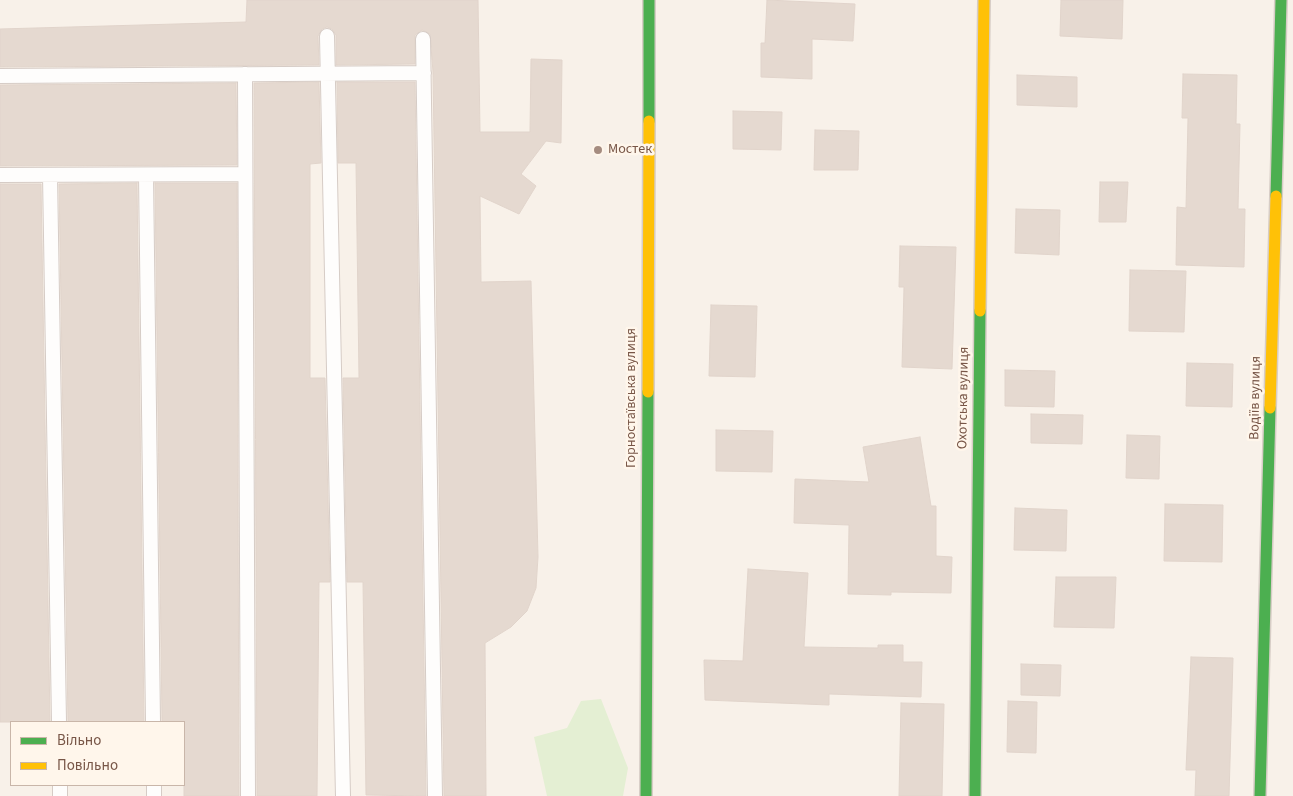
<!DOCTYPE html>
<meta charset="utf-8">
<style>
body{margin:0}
#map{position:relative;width:1293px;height:796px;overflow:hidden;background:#f8f1e9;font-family:"Source Sans 3",sans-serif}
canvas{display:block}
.legend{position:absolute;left:10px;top:721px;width:175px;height:65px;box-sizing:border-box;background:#fff6eb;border:1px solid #c9b6a9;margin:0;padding:6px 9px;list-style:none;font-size:15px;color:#785647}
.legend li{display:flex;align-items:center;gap:10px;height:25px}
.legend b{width:25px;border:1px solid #c9b6a9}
</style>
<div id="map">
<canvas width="1293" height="796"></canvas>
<ul class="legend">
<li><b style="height:6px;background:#4caf50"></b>Вільно</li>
<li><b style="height:6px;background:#ffc107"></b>Повільно</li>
</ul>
</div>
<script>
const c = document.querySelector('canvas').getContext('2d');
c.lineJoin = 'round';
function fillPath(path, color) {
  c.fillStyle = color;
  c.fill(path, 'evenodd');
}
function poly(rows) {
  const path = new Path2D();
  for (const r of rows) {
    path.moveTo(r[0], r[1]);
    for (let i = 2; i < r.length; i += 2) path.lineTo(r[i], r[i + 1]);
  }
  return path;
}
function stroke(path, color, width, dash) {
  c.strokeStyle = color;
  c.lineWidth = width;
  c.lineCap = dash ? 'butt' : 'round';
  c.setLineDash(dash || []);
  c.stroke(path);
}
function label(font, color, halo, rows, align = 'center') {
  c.font = font + ' "Source Sans 3",sans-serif';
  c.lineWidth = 5;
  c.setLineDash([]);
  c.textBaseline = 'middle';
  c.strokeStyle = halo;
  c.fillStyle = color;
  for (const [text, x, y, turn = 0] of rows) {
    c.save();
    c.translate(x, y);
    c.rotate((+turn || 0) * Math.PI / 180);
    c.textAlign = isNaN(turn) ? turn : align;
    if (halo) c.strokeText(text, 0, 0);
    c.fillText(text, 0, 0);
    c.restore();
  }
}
const green = poly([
 [601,699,628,768,623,796,547,796,534,737,567,728,581,701]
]);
const building = poly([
 [247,0,478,0,480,132,530,132,531,59,562,60,561,143,546,141,521,174,536,186,519,214,480,196,481,282,531,281,538,557,536,588,527,611,511,627,485,643,486,796,444,796,433,72,430,34,422,30,415,35,415,64,336,65,336,35,332,29,327,27,322,29,318,36,319,65,0,67,0,29,246,22,247,0],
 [767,0,855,4,853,41,812,39,812,79,761,77,761,43,765,43,767,0],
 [1061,0,1123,0,1122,39,1060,36,1061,0],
 [1183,74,1237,75,1236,124,1240,124,1238,209,1245,209,1244,267,1176,265,1177,207,1186,208,1188,118,1182,118,1183,74],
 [1017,75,1077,77,1077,107,1017,105,1017,75],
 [319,82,321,163,310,164,310,378,325,378,330,582,319,582,317,796,257,796,254,83,319,82],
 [337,82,415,82,426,796,366,795,363,582,347,582,343,378,359,378,356,163,338,163,337,82],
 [236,83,237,165,0,166,0,85,236,83],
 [733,111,782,112,781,150,733,149,733,111],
 [815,130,859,131,858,170,814,170,815,130],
 [1100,182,1128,182,1126,222,1099,222,1100,182],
 [137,183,144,722,68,722,59,184,137,183],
 [155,183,237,183,239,796,184,796,184,722,162,722,155,183],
 [0,184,41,184,50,722,0,722,0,184],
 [1016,209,1060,210,1059,255,1015,253,1016,209],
 [900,246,956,247,952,369,902,367,904,287,899,287,900,246],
 [1130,270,1186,271,1184,332,1129,331,1130,270],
 [711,305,757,306,755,377,709,376,711,305],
 [1187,363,1233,364,1232,407,1186,406,1187,363],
 [1005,370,1055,371,1054,407,1005,406,1005,370],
 [1031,414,1083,415,1082,444,1031,443,1031,414],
 [716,430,773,431,772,472,716,471,716,430],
 [1127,435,1160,436,1159,479,1126,478,1127,435],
 [920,437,931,506,936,506,936,556,952,557,951,593,891,592,891,595,848,594,849,525,794,523,795,479,869,482,863,447,920,437],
 [1165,504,1223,505,1222,562,1164,561,1165,504],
 [1015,508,1067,510,1066,551,1014,550,1015,508],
 [748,569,808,573,804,647,878,648,878,645,903,645,903,662,922,662,921,697,829,694,829,705,705,700,704,660,743,661,748,569],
 [1056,577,1116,577,1114,628,1054,627,1056,577],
 [1191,657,1233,658,1229,796,1195,796,1196,770,1186,770,1191,657],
 [1021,664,1061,665,1060,696,1021,695,1021,664],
 [1008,701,1037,702,1036,753,1007,752,1008,701],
 [901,703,944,704,942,796,899,796,901,703]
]);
const lane = poly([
 [327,36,343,796],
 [423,39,435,796],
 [245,74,248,796],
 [0,76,424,73],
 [0,175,245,174],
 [50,175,59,722],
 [146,175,153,722],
 [60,785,60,796],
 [154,785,154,796]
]);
const fast = poly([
 [649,121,649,0],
 [1276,196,1281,0],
 [646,796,648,392],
 [975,796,980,311],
 [1260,796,1270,408]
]);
const slow = poly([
 [980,311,984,0],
 [648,392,649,121],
 [1270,408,1276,196]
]);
const markers = [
 [598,150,5,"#a58c80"]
];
const poiNames = [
 ["Мостек",608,150]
];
const streetNames = [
 ["Горностаївська вулиця",632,398,-90],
 ["Охотська вулиця",964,398,-89],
 ["Водіїв вулиця",1256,398,-89]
];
fillPath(green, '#e4efd3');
fillPath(building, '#e5d9d0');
stroke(building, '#e1d4cb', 1);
stroke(lane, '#d6ccc6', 16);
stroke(fast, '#d7cdc6', 14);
stroke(slow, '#d7cdc6', 14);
stroke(lane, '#fefdfc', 14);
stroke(fast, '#4caf50', 11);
stroke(slow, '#ffc107', 11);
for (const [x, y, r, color] of markers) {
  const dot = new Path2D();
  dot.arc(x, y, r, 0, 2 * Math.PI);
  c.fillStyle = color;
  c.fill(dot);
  stroke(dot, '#fff6eb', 2);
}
label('14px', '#785647', '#fff6eb', poiNames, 'left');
label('14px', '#785647', '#fff6eb', streetNames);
</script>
